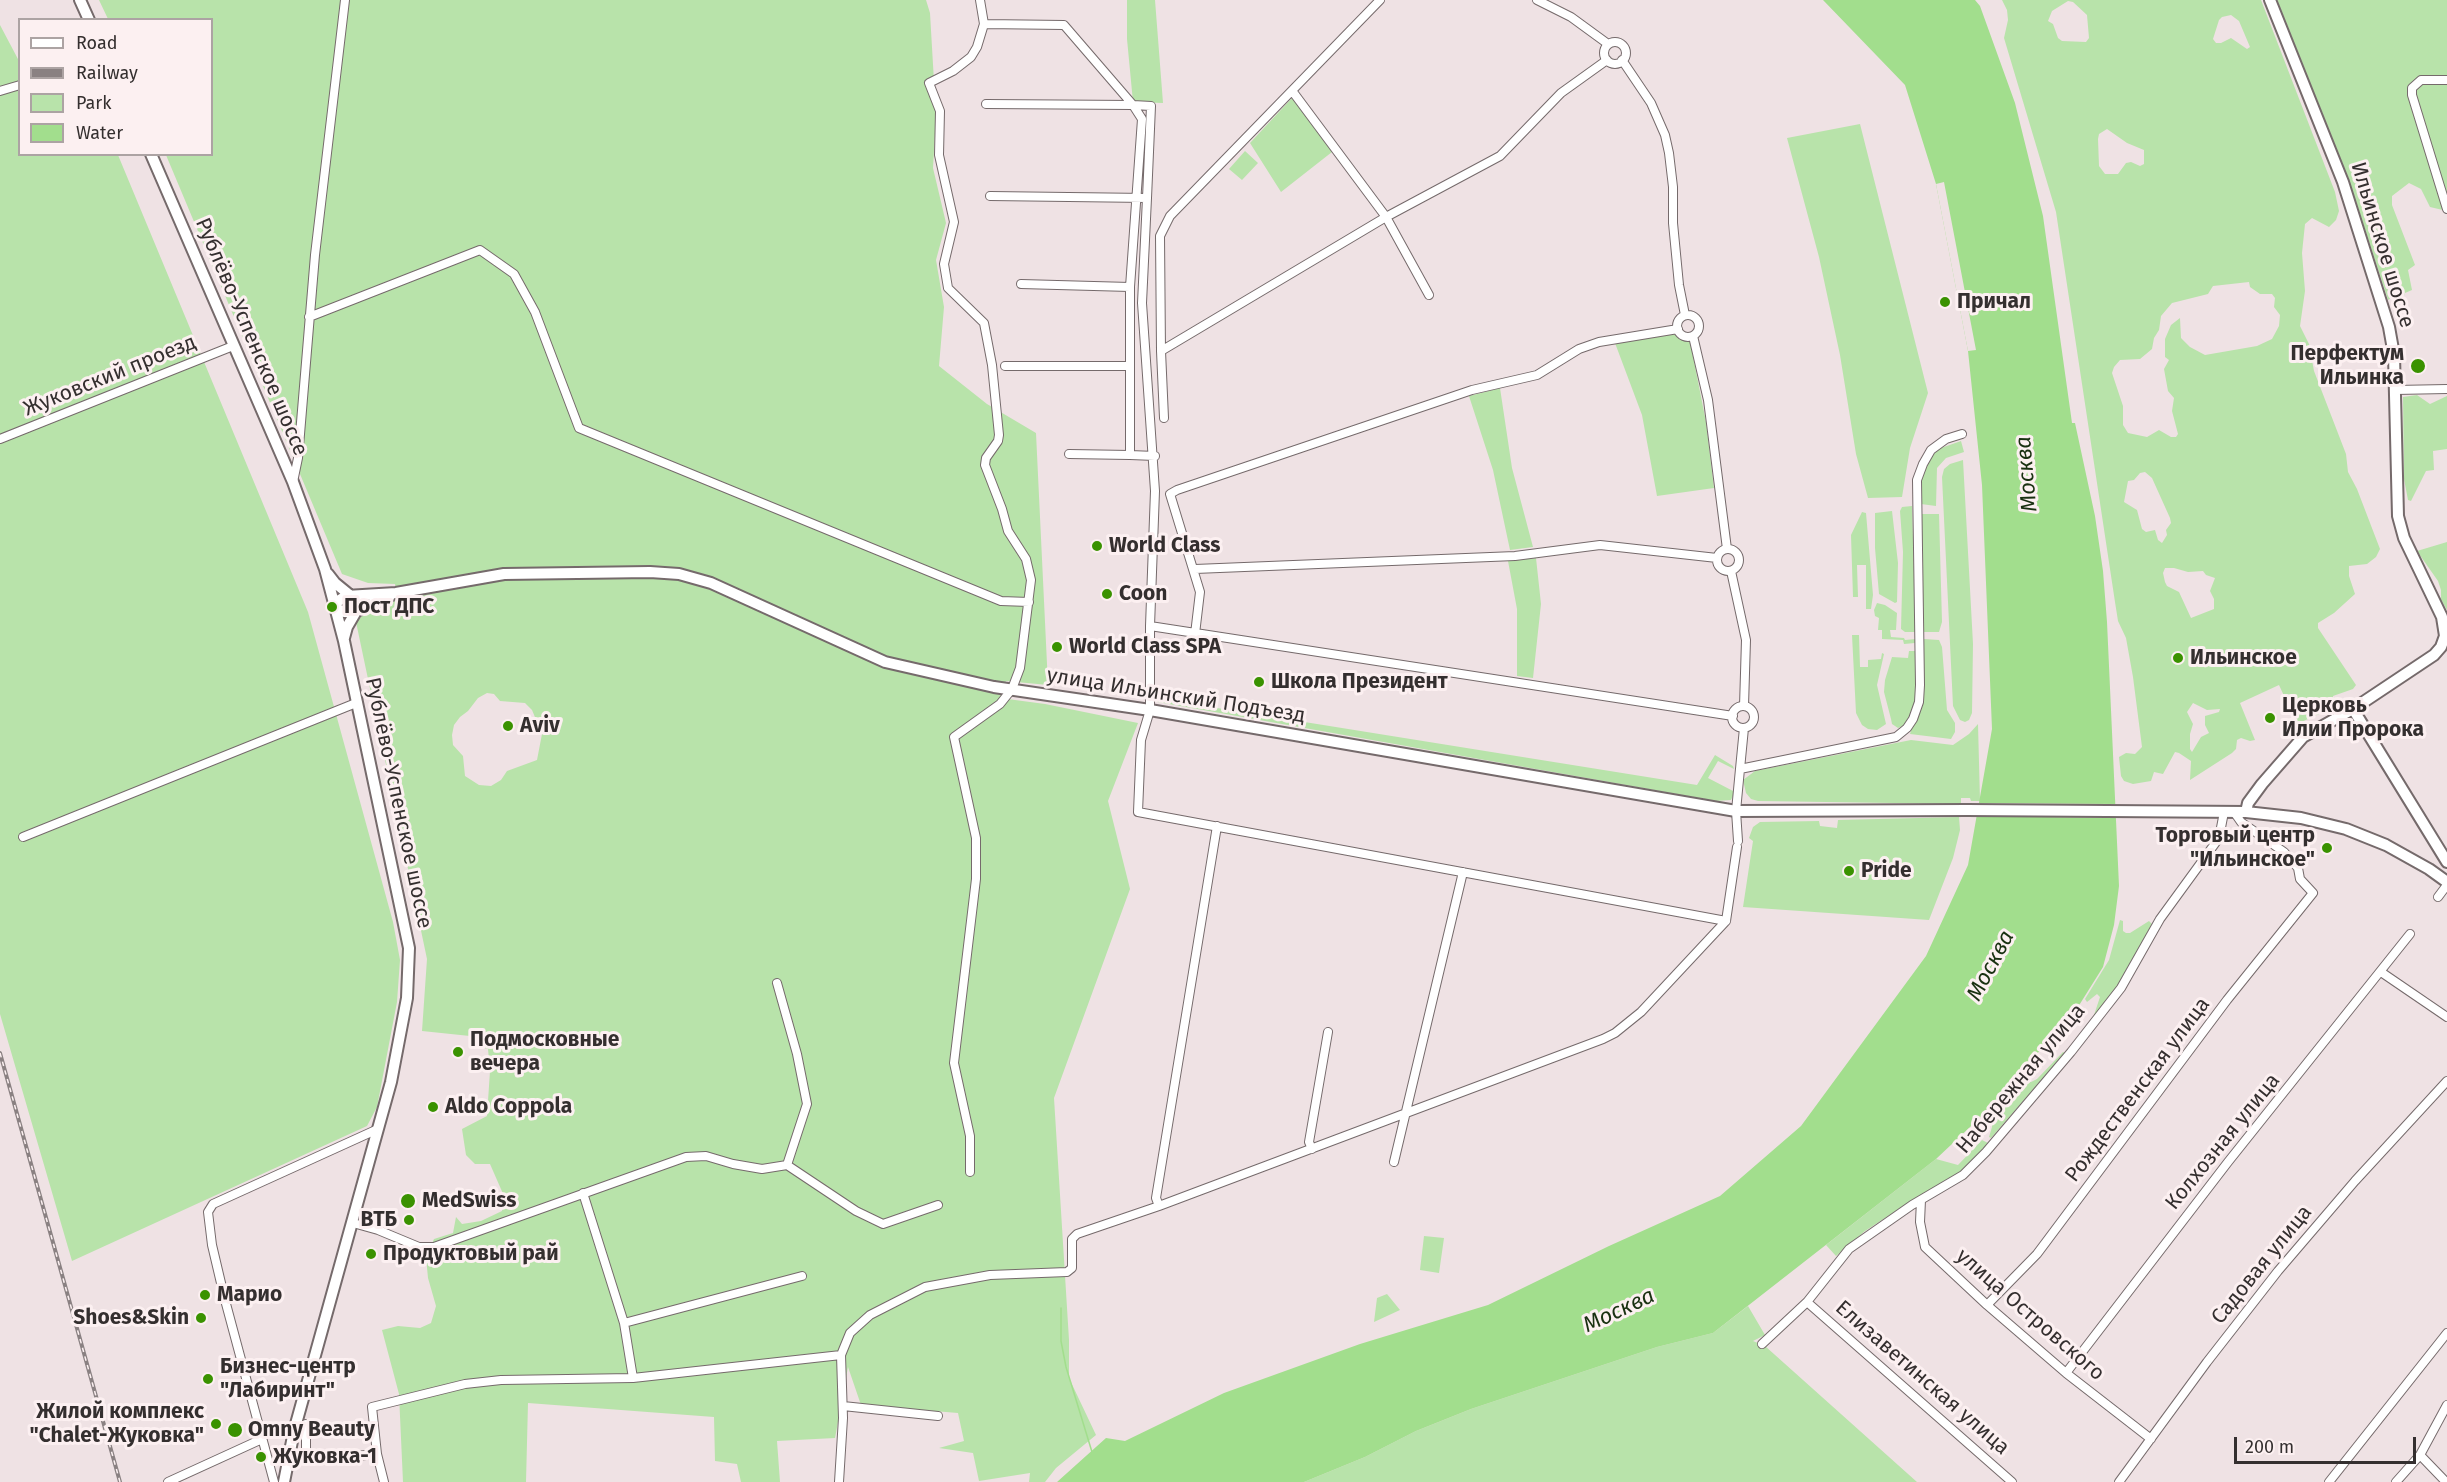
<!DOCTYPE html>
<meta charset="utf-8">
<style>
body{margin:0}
#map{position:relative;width:2447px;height:1482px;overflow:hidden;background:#efe2e4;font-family:"Fira Sans",sans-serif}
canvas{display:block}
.legend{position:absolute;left:18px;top:18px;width:195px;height:138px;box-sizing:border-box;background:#fcf0f1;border:2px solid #aca3a3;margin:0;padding:8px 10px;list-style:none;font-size:18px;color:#342f2f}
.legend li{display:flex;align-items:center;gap:12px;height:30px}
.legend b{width:30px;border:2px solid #aca3a3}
.scale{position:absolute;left:2234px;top:1437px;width:182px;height:27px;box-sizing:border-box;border:3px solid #342f2f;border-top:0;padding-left:8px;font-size:18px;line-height:21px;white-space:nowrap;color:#342f2f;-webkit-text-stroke:4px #fcf0f1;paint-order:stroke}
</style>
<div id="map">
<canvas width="2447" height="1482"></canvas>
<ul class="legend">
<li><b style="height:8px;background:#fff"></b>Road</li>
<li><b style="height:8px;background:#8a8182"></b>Railway</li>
<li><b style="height:16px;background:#b8e3aa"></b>Park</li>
<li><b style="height:16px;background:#a2de8d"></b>Water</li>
</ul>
<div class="scale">200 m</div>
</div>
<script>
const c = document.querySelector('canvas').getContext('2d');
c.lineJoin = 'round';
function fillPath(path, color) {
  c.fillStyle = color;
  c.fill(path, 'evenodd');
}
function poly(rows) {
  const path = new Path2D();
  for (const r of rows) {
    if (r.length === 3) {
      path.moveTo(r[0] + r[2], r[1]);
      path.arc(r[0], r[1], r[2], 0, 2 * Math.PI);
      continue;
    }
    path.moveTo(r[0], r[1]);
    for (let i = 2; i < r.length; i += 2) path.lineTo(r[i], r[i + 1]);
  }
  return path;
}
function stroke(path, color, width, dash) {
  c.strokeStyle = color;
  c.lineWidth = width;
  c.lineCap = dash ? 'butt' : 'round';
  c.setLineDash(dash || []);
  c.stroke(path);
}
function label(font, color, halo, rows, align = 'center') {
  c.font = font + ' "Fira Sans",sans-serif';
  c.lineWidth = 6;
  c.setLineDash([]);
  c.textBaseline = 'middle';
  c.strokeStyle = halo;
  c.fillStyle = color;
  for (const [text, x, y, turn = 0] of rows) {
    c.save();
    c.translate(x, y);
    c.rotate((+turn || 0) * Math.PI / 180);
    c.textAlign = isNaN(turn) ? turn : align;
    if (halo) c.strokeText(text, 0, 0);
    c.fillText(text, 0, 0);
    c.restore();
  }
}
const green = poly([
 [99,0,926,0,930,13,936,116,933,168,946,223,936,260,944,307,939,366,987,404,1036,433,1048,685,1006,681,1000,698,1045,704,1138,723,1108,801,1130,889,1054,1098,1069,1340,1069,1378,1096,1435,1056,1468,1045,1482,1029,1482,1030,1473,979,1481,973,1453,939,1448,964,1441,958,1413,861,1405,848,1367,835,1438,777,1441,780,1482,741,1482,737,1464,715,1461,714,1417,528,1403,526,1482,403,1482,399,1394,382,1330,398,1326,420,1328,431,1323,436,1306,428,1278,426,1257,434,1239,453,1233,456,1217,462,1224,481,1221,502,1211,504,1196,490,1164,475,1164,466,1155,462,1129,487,1116,490,1071,488,1049,476,1046,470,1036,422,1031,427,959,356,622,368,610,397,597,395,584,368,583,342,574,166,155,212,154,212,20,108,19],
 [487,693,494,694,500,701,525,703,532,710,542,734,537,760,507,771,501,780,491,786,479,785,465,776,463,756,453,745,452,735,454,725,460,717,468,711,478,698],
 [1127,0,1155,0,1163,103,1133,102,1127,39],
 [2002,0,2261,0,2335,192,2339,211,2336,220,2329,227,2312,218,2305,224,2302,253,2305,291,2300,326,2309,344,2314,371,2346,454,2348,472,2357,489,2380,549,2376,557,2367,564,2349,566,2349,576,2355,594,2334,613,2318,623,2318,628,2356,685,2353,689,2333,696,2333,705,2330,709,2297,724,2279,685,2240,703,2255,740,2250,741,2241,738,2237,740,2236,749,2232,753,2190,780,2191,761,2179,753,2175,752,2163,774,2154,772,2151,781,2133,784,2124,781,2121,776,2119,757,2126,753,2135,754,2142,747,2133,677,2126,638,2118,621,2115,602,2056,212,2004,38,2008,20,2007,10],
 [2068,1,2073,2,2087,15,2089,38,2086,42,2062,41,2058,38,2053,24,2048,21,2052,11],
 [2231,15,2239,21,2250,47,2247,49,2231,38,2221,43,2216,43,2213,39,2219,20,2222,17],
 [2107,129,2127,143,2144,150,2144,164,2140,166,2131,162,2126,163,2118,174,2105,174,2099,166,2098,139,2099,134],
 [2249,282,2250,287,2260,294,2272,294,2275,298,2274,307,2280,315,2279,326,2272,339,2257,346,2205,355,2190,347,2181,338,2180,318,2171,325,2165,339,2165,357,2169,360,2164,369,2168,391,2174,398,2172,411,2178,434,2176,437,2171,437,2159,430,2147,437,2128,433,2123,425,2123,406,2112,373,2114,367,2120,360,2140,359,2152,349,2154,338,2159,330,2161,316,2172,303,2208,294,2213,286],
 [2145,472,2152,478,2170,518,2171,523,2166,530,2167,535,2162,543,2158,540,2155,530,2146,532,2142,529,2137,510,2124,502,2128,481,2134,480,2140,473],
 [2165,568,2174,568,2188,572,2203,571,2206,575,2215,578,2210,591,2214,599,2214,609,2191,618,2179,592,2167,586,2165,582,2163,573],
 [2193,703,2207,710,2220,709,2219,712,2205,716,2205,725,2209,733,2201,737,2192,752,2190,749,2190,734,2193,724,2187,712],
 [2277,0,2447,0,2447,211,2430,207,2421,189,2409,183,2392,196,2392,205,2415,265,2408,270,2412,290,2405,293,2403,298,2394,301,2391,298,2388,300,2348,177],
 [0,25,19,61,20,154,118,155,308,612,393,922,400,960,397,1002,377,1107,367,1126,72,1261,0,1014],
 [1292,98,1296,101,1332,152,1281,192,1250,143],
 [1860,124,1928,393,1910,448,1902,497,1868,498,1856,454,1840,355,1819,257,1787,138],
 [1245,151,1258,163,1242,180,1229,169],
 [1673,333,1680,339,1690,341,1706,422,1714,488,1657,496,1642,415,1615,343],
 [1500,388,1512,468,1533,547,1510,550,1493,470,1469,396],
 [2417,395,2430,404,2447,396,2447,449,2433,451,2434,470,2426,471,2411,501,2408,500,2404,479,2403,397],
 [1961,441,1964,452,1946,458,1937,468,1936,506,1921,504,1920,484,1927,464,1932,455,1941,448],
 [1963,460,1973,644,1972,713,1969,720,1965,722,1960,720,1953,706,1942,477,1944,469,1950,464],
 [1912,506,1916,632,1905,632,1901,629,1903,552,1900,511,1902,507],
 [1892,511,1898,563,1897,602,1895,603,1879,594,1875,548,1875,513],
 [1862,512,1866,513,1873,595,1871,609,1866,609,1866,565,1857,565,1858,597,1853,597,1851,535],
 [1920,514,1939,514,1942,622,1939,632,1924,632],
 [2447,542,2447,610,2441,599,2441,590,2438,581,2417,551],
 [1536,558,1541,604,1533,678,1517,676,1517,609,1508,561],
 [1877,603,1885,605,1897,613,1896,630,1890,630,1891,637,1904,638,1905,640,1916,639,1915,643,1904,644,1903,640,1882,639,1882,630,1878,630,1879,618,1875,616,1874,610],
 [1852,635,1859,635,1860,667,1868,667,1868,660,1881,659,1882,653,1884,654,1877,685,1886,724,1877,730,1868,729,1862,725,1856,713],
 [1924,639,1939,640,1942,647,1947,710,1955,723,1955,732,1951,739,1910,734,1923,693],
 [1909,651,1916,651,1915,700,1911,716,1905,725,1898,728,1892,724,1891,719,1884,692,1885,680,1892,657,1908,658],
 [1155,698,1697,785,1715,755,1733,766,1734,769,1718,761,1708,778,1735,792,1731,800,1716,801,1158,702],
 [1978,724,1980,801,1971,801,1970,798,1961,798,1961,804,1758,801,1751,799,1746,793,1743,780,1755,771,1911,740,1953,745,1969,734],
 [1959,817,1960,830,1953,858,1929,920,1743,907,1753,841,1749,838,1753,827,1760,822,1819,821,1820,826,1837,828,1838,820],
 [2120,920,2123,921,2123,931,2126,933,2130,933,2149,921,2152,924,2112,995,2093,1018,2100,997,2097,994,2087,1002,2085,999,2109,960],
 [2063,1052,2065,1053,1991,1138,1989,1137,1992,1127,1992,1113,2007,1099,2013,1086,2021,1081,2031,1082,2037,1079],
 [1982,1140,1988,1143,1967,1168,1950,1180,1905,1205,1865,1231,1836,1256,1826,1245,1936,1159,1958,1165],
 [1424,1236,1444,1238,1439,1273,1420,1270],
 [1387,1294,1400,1310,1374,1322,1377,1298],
 [1748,1306,1765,1335,1753,1341,1765,1346,1917,1482,1304,1482,1365,1457,1416,1431,1471,1409,1657,1347,1713,1333]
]);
const water = poly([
 [1823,0,1975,0,1980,6,2015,103,2043,216,2072,423,2075,423,2095,516,2103,571,2107,622,2119,886,2114,925,2103,967,2078,1007,1986,1112,1936,1159,1713,1333,1657,1347,1471,1409,1416,1431,1365,1457,1304,1482,1057,1482,1106,1438,1125,1441,1224,1393,1360,1344,1488,1305,1609,1246,1720,1196,1801,1126,1926,956,1968,865,1992,729,1982,485,1968,351,1936,184,1905,85]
]);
const pier = poly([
 [1944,182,1976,350,1968,351,1936,184],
 [1976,803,2117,804,2118,818,1974,816]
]);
const stream = poly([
 [1061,1308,1061,1341,1066,1367,1092,1452]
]);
const minor = poly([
 [1537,0,1571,17,1608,44],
 [984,24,1064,25,1133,105,986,104],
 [1615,53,11],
 [1622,60,1651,103,1665,135,1669,153,1673,187,1673,223,1679,285,1685,315],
 [2447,80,2421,80,2412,88,2412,95,2447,209],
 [0,91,20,85],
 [1293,92,1386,217,1429,295],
 [1133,105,1151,106,1147,198],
 [990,196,1147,198,1142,303,1155,491,1150,626,1150,710,1141,740,1138,812,1726,921,1737,847],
 [1021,284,1130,287],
 [1688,326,11],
 [309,317,480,250,514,274,535,312,579,428,1001,601,1029,602],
 [1693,336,1708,400,1727,549],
 [1161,351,1160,236,1170,216,1380,0],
 [1005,366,1129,366],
 [2395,390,2447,389],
 [1164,418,1161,351,1386,217,1500,156,1561,93,1607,60],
 [0,439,233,346],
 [1069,454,1130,455,1130,287,1142,119,1133,105],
 [1130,455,1155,456],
 [293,482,298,458,315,255,345,0],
 [1728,560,11],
 [1195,569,1515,556,1600,545,1717,558],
 [1731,571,1746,640,1744,706],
 [1150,626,1733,716],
 [1195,634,1200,592,1170,494,1177,490,1472,390,1537,375,1579,349,1599,342,1678,329],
 [1743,717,11],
 [1740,769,1744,728],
 [23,837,356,703],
 [1738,841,1736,811,1740,769,1896,737,1907,728,1913,719,1919,702,1920,685,1917,480,1923,464,1931,450,1946,439,1962,434],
 [2438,897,2447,885],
 [2381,972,2447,1017],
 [777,983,797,1054,807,1104,787,1165],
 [1312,1149,1309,1142,1328,1032],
 [1394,1162,1463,872],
 [970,1172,970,1136,954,1063,976,879,976,838,954,737,1000,704,1012,689,1020,668,1031,580,1026,559,1008,531,1002,509,985,465,986,458,998,441,999,435,992,365,984,323,948,288,944,264,954,222,939,155,940,111,929,83,953,71,971,57,977,47,984,24,980,0],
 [583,1193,624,1323,802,1276],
 [1921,1200,1920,1222,1925,1247,1987,1305,2066,1373,2151,1439],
 [1159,1206,1603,1039,1615,1033,1641,1012,1726,921],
 [353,1223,378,1230,419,1247,434,1247,686,1157,706,1156,733,1164,762,1169,787,1165,856,1211,883,1224,938,1205],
 [1807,1302,2012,1482],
 [1987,1305,2037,1254,2227,1000,2313,893,2300,879,2298,868,2284,852,2241,822,2234,812],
 [624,1323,633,1378],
 [1762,1344,1807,1302,1849,1249,1912,1205,1963,1175,1986,1152,2071,1052,2121,988,2160,919,2219,838,2224,812],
 [2066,1373,2228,1162,2410,934],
 [843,1406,938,1416],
 [306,1424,306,1454,312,1460,377,1454],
 [2420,1455,2446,1482],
 [168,1482,262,1439],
 [274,1482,225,1300,212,1245,208,1212,213,1204,378,1129],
 [384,1482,377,1454,372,1407,465,1384,501,1380,633,1378,841,1355,850,1333,870,1315,925,1287,990,1275,1067,1272,1072,1268,1072,1239,1077,1234,1159,1206,1156,1198,1217,826],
 [839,1482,843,1418,841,1355],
 [2119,1482,2207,1362,2278,1271,2355,1181,2447,1081],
 [2329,1482,2447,1333],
 [2396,1482,2420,1455,2447,1405]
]);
const secondary = poly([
 [80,0,89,20],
 [151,154,293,482,325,569,344,641,409,948,407,998,391,1082,294,1431,284,1482],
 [328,574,335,583,357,601,358,608,347,627,344,638],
 [335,608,338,601,346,596,396,593,504,574,650,572,679,574,711,583,885,662,994,687,1150,710,1736,811,1967,810,2246,812,2301,818,2346,829,2386,845,2429,869,2447,882],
 [335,608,344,612,357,611,390,596],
 [2353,709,2447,862],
 [2246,812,2248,803,2262,784,2303,737,2353,709,2434,655,2441,647,2445,636,2442,617,2404,538,2398,516,2394,355,2389,327,2343,182,2270,0]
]);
const rail = poly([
 [0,1053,120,1482]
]);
const markers = [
 [1945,302,6,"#3a9200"],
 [2418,366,8,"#3a9200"],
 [1097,546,6,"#3a9200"],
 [1107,594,6,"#3a9200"],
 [332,607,6,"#3a9200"],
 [1057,647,6,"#3a9200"],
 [2178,658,6,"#3a9200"],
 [1259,682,6,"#3a9200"],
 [2270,718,6,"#3a9200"],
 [508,726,6,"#3a9200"],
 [2327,848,6,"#3a9200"],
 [1849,871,6,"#3a9200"],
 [458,1052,6,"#3a9200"],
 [433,1107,6,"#3a9200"],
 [408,1201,8,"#3a9200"],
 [409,1220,6,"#3a9200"],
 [371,1254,6,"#3a9200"],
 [205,1295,6,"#3a9200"],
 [201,1318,6,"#3a9200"],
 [208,1379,6,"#3a9200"],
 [216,1424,6,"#3a9200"],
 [235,1430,8,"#3a9200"],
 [261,1457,6,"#3a9200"]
];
const streetNames = [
 ["Ильинское шоссе",2382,245,73],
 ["Рублёво-Успенское шоссе",251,337,67],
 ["Жуковский проезд",110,376,-22],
 ["улица Ильинский Подъезд",1176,696,9],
 ["Рублёво-Успенское шоссе",398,803,78],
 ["Набережная улица",2021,1079,-50],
 ["Рождественская улица",2138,1090,-53],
 ["Колхозная улица",2223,1142,-51],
 ["Садовая улица",2262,1265,-51],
 ["улица Островского",2030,1315,41],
 ["Елизаветинская улица",1922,1378,41]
];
const poiNames = [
 ["Причал",1957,302],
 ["Перфектум",2404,354,"right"],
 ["Ильинка",2404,378,"right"],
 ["World Class",1109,546],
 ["Coon",1119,594],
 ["Пост ДПС",344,607],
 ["World Class SPA",1069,647],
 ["Ильинское",2190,658],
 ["Школа Президент",1271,682],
 ["Церковь",2282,706],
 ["Илии Пророка",2282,730],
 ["Aviv",520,726],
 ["Торговый центр",2315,836,"right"],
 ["\"Ильинское\"",2315,860,"right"],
 ["Pride",1861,871],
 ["Подмосковные",470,1040],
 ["вечера",470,1064],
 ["Aldo Coppola",445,1107],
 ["MedSwiss",422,1201],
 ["ВТБ",397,1220,"right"],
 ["Продуктовый рай",383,1254],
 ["Марио",217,1295],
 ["Shoes&Skin",189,1318,"right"],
 ["Бизнес-центр",220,1367],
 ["\"Лабиринт\"",220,1391],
 ["Жилой комплекс",204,1412,"right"],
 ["\"Chalet-Жуковка\"",204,1436,"right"],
 ["Omny Beauty",248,1430],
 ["Жуковка-1",273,1457]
];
const waterNames = [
 ["Москва",2027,474,-95],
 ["Москва",1991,966,-62],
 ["Москва",1619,1311,-25]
];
fillPath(green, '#b8e3aa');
fillPath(water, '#a2de8d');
fillPath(pier, '#efe2e4');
stroke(stream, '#a2de8d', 1.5);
stroke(minor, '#756a6b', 10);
stroke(secondary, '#756a6b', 14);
stroke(minor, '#fff', 8);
stroke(secondary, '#fff', 10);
stroke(rail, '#8a8182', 4);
stroke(rail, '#fcf0f1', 1.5, [4.5]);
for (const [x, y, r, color] of markers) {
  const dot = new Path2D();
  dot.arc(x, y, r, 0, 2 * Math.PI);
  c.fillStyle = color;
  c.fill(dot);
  stroke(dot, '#fcf0f1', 2);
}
label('21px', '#342f2f', '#fcf0f1', streetNames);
label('bold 21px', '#342f2f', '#fcf0f1', poiNames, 'left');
label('italic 22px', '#193111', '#fcf0f1', waterNames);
</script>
